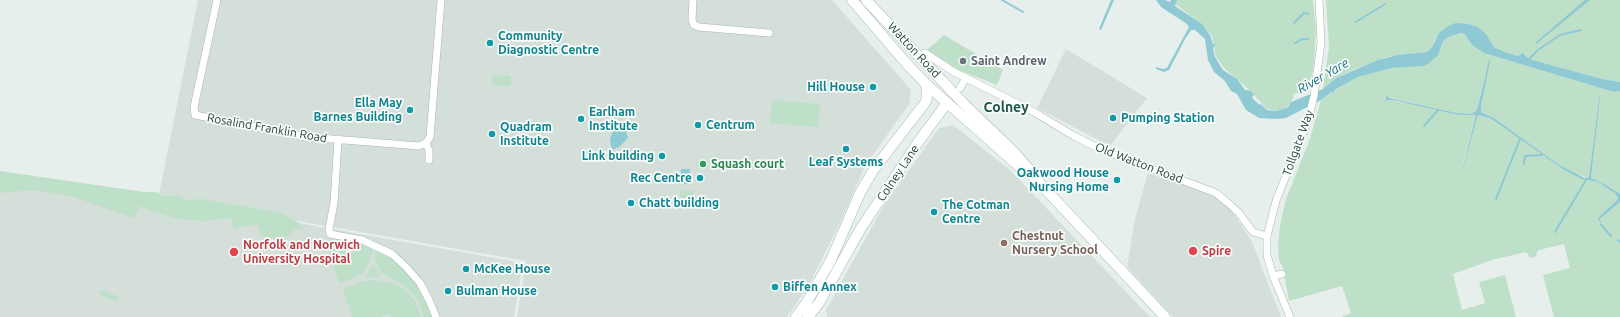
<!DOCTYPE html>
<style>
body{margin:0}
canvas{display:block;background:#e6efeb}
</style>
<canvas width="1620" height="317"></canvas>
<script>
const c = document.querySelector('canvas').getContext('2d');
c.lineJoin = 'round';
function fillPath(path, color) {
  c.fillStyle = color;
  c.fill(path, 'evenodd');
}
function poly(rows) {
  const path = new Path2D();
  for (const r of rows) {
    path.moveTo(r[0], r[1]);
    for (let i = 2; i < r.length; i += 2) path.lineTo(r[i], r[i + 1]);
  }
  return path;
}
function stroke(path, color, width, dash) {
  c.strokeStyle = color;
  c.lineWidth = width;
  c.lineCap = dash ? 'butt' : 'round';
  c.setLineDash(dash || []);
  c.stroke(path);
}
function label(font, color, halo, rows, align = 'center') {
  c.font = font + ' Ubuntu,sans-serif';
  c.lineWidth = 3.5;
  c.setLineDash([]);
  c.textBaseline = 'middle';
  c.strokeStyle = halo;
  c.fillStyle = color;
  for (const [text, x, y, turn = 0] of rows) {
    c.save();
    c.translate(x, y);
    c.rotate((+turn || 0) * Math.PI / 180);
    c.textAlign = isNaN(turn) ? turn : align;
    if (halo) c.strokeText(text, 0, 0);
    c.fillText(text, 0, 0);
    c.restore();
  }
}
const built = poly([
 [198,0,832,0,911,90,909,104,865,166,839,225,810,283,787,317,517,317,526,261,315,224,158,199],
 [1066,49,1147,98,1110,146,1037,108],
 [953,125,1010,170,1150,317,827,317,826,310,883,207,939,128],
 [1148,173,1211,194,1224,202,1234,214,1252,242,1281,317,1173,317,1127,267,1135,219],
 [0,180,265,217,523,263,514,317,0,317]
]);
const green = poly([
 [1170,0,1298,0,1301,36,1298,0,1313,0,1316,29,1314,62,1310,88,1294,94,1293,98,1288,106,1278,111,1267,109,1246,87,1225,69,1216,57,1212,36,1203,25],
 [1326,0,1620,0,1620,82,1602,79,1529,59,1525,54,1518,56,1505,52,1494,47,1485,34,1478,27,1435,39,1432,47,1427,52,1387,57,1353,70,1336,78,1323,89,1329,47],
 [1455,33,1465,33,1472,45,1484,53,1614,92,1620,91,1620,194,1606,185,1591,178,1600,98,1599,98,1589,177,1588,178,1570,171,1559,165,1494,118,1481,112,1481,106,1486,70,1477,110,1472,114,1457,113,1387,97,1387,100,1418,105,1459,115,1476,115,1459,178,1478,115,1480,114,1490,118,1564,170,1586,180,1598,182,1616,194,1618,199,1598,218,1600,223,1600,219,1620,202,1620,317,1554,317,1543,275,1570,268,1564,244,1539,250,1536,253,1537,256,1531,258,1526,252,1492,260,1453,274,1462,310,1485,303,1479,282,1505,275,1516,317,1341,317,1351,313,1342,286,1289,301,1283,268,1279,260,1278,245,1280,225,1286,199,1310,139,1321,100,1333,92,1333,93,1338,88,1358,77,1392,68,1405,67,1440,50,1443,41,1450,36],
 [944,35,1003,70,997,85,956,69,927,50],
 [492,75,511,76,511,86,492,85],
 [772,100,820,104,818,127,770,123],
 [697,160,709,161,708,168,696,167],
 [0,171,144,192,156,192,163,196,179,196,187,200,202,199,261,209,279,213,289,217,299,223,303,228,294,230,287,236,276,238,261,236,257,224,234,229,231,218,204,221,179,219,153,212,140,206,134,218,73,197,54,193,33,190,0,193],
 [681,190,694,191,692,202,679,201],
 [338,239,357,242,373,248,370,261,363,273,352,279,341,283,339,283,329,252,331,245],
 [376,250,399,264,414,281,427,302,432,317,424,317,418,301,408,288,382,273,375,261],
 [373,264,381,276,363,278,367,274],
 [374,280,393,283,407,291,415,301,421,317,391,317,390,314,380,317,352,317,343,288,360,282],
 [101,290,117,296,118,300,115,301,101,295,99,292]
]);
const water = poly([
 [1111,0,1114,0,1101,30,1099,29],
 [1156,0,1165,0,1170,2,1171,0,1177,0,1175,6,1202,24,1210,35,1213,44,1216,44,1213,48,1215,57,1223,70,1237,79,1245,90,1251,91,1254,95,1252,97,1254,100,1260,105,1261,104,1267,110,1277,111,1288,107,1291,102,1323,89,1336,78,1378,60,1398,55,1427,52,1432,47,1439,33,1448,26,1456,23,1468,24,1478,27,1486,34,1494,47,1505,52,1518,56,1523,53,1529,59,1602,79,1620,82,1620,91,1614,92,1484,53,1472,45,1465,34,1461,33,1450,36,1443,41,1438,55,1428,64,1423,66,1392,68,1358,77,1338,88,1334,91,1334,94,1332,92,1321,100,1286,118,1278,119,1259,118,1246,110,1237,94,1231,91,1225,81,1214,72,1208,60,1205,39,1195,30,1191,30,1185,39,1169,70,1164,72,1156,69,1156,67,1163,69,1167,68,1189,27,1187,24,1161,7],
 [1585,0,1590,0,1536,44,1535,43],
 [1489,60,1490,61,1481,106,1481,112,1494,118,1559,165,1585,178,1589,177,1599,98,1600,98,1591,178,1606,185,1620,194,1620,202,1600,219,1601,225,1598,218,1618,199,1616,194,1598,182,1582,179,1564,170,1490,118,1478,115,1460,178,1476,115,1459,115,1397,101,1388,100,1385,101,1387,95,1389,98,1457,113,1472,114,1477,110],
 [620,125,623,125,625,128,628,138,619,147,613,150,611,146,610,139,614,128],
 [681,169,690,169,689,184,680,184]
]);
const stream = poly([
 [1002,0,1023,12],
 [1356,22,1385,4],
 [1294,23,1304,13,1308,14],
 [1295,43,1302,39,1308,39],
 [1538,50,1560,35,1581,30],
 [1529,59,1537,51],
 [1424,126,1438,110],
 [1524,164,1525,156,1542,155],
 [1496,199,1520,139],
 [1601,225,1611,236],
 [1555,232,1586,180],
 [1618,240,1620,242]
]);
const street = poly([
 [217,0,194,107,195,115,307,137,419,146,426,143,430,137,441,0],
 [693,0,692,20,694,25,699,27,769,33],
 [925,53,954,72,1034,112,1074,136,1102,150,1216,193,1227,202,1239,213,1253,232,1267,236],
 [960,88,966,78],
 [338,139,334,203,329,229,330,234,362,240,392,254,406,267,420,283,429,300,436,317],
 [426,143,429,151,429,160],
 [1273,276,1282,274],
 [1290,317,1273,276,1267,255,1267,236,1276,201,1308,120,1314,96,1321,43,1319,0]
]);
const secondary = poly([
 [852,0,906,63,926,84,1023,170],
 [866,0,963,103,1013,151,1028,168,1033,176,1165,317],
 [796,317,807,302,831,260,860,193,874,169,925,103,927,98,926,84],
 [808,317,819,303,861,228,919,141,947,103]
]);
const markers = [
 [490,43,4,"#0f9aa8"],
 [963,61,4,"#6b7280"],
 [873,87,4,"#0f9aa8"],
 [410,110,4,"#0f9aa8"],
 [1113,118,4,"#0f9aa8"],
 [581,119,4,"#0f9aa8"],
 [698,125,4,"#0f9aa8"],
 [492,134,4,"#0f9aa8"],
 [846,149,4,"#0f9aa8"],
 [662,156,4,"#0f9aa8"],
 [703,164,4,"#2e9e5b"],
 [700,178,4,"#0f9aa8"],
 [1117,180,4,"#0f9aa8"],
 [631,203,4,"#0f9aa8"],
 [934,212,4,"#0f9aa8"],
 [1004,243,4,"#8d6e63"],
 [1193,251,5,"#e0444e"],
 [234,252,5,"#e0444e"],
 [466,269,4,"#0f9aa8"],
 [775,287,4,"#0f9aa8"],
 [448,291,4,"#0f9aa8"]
];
const cultureNames = [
 ["Community",498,36],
 ["Diagnostic Centre",498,50],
 ["Hill House",865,87,"right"],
 ["Ella May",402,103,"right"],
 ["Barnes Building",402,117,"right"],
 ["Earlham",589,112],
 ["Institute",589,126],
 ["Pumping Station",1121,118],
 ["Centrum",706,125],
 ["Quadram",500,127],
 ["Institute",500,141],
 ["Link building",654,156,"right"],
 ["Leaf Systems",846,162,"center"],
 ["Oakwood House",1109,173,"right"],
 ["Nursing Home",1109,187,"right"],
 ["Rec Centre",692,178,"right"],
 ["Chatt building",639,203],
 ["The Cotman",942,205],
 ["Centre",942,219],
 ["McKee House",474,269],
 ["Biffen Annex",783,287],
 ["Bulman House",456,291]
];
const streetNames = [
 ["Watton Road",914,50,47],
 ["Rosalind Franklin Road",267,128,10],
 ["Tollgate Way",1298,143,-70],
 ["Old Watton Road",1139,163,21],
 ["Colney Lane",898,173,-56]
];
const worshipNames = [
 ["Saint Andrew",971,61]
];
const leisureNames = [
 ["Squash court",711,164]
];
const educationNames = [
 ["Chestnut",1012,236],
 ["Nursery School",1012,250]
];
const healthNames = [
 ["Norfolk and Norwich",243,245],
 ["University Hospital",243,259],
 ["Spire",1202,251]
];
const waterNames = [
 ["River Yare",1323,76,-30]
];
const quarterNames = [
 ["Colney",1006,107]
];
fillPath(built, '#d4dfda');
fillPath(green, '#bfe0c8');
fillPath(water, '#8ec9d4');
stroke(stream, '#8ec9d4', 2);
stroke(street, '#a8b8b2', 8);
stroke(secondary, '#a4bbb3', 11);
stroke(street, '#fff', 7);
stroke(secondary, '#fff', 10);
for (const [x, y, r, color] of markers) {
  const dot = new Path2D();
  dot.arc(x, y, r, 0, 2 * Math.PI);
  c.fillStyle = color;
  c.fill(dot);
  stroke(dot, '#f7fbf9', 1.5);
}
label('bold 12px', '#0d838f', '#f7fbf9', cultureNames, 'left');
label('12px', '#24423a', '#f7fbf9', streetNames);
label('bold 12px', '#5b616d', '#f7fbf9', worshipNames, 'left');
label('bold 12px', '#27864d', '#f7fbf9', leisureNames, 'left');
label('bold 12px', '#785e54', '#f7fbf9', educationNames, 'left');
label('bold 12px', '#be3a42', '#f7fbf9', healthNames, 'left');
label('italic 13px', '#1c6f80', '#f7fbf9', waterNames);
label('bold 14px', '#1f5548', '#f7fbf9', quarterNames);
</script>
